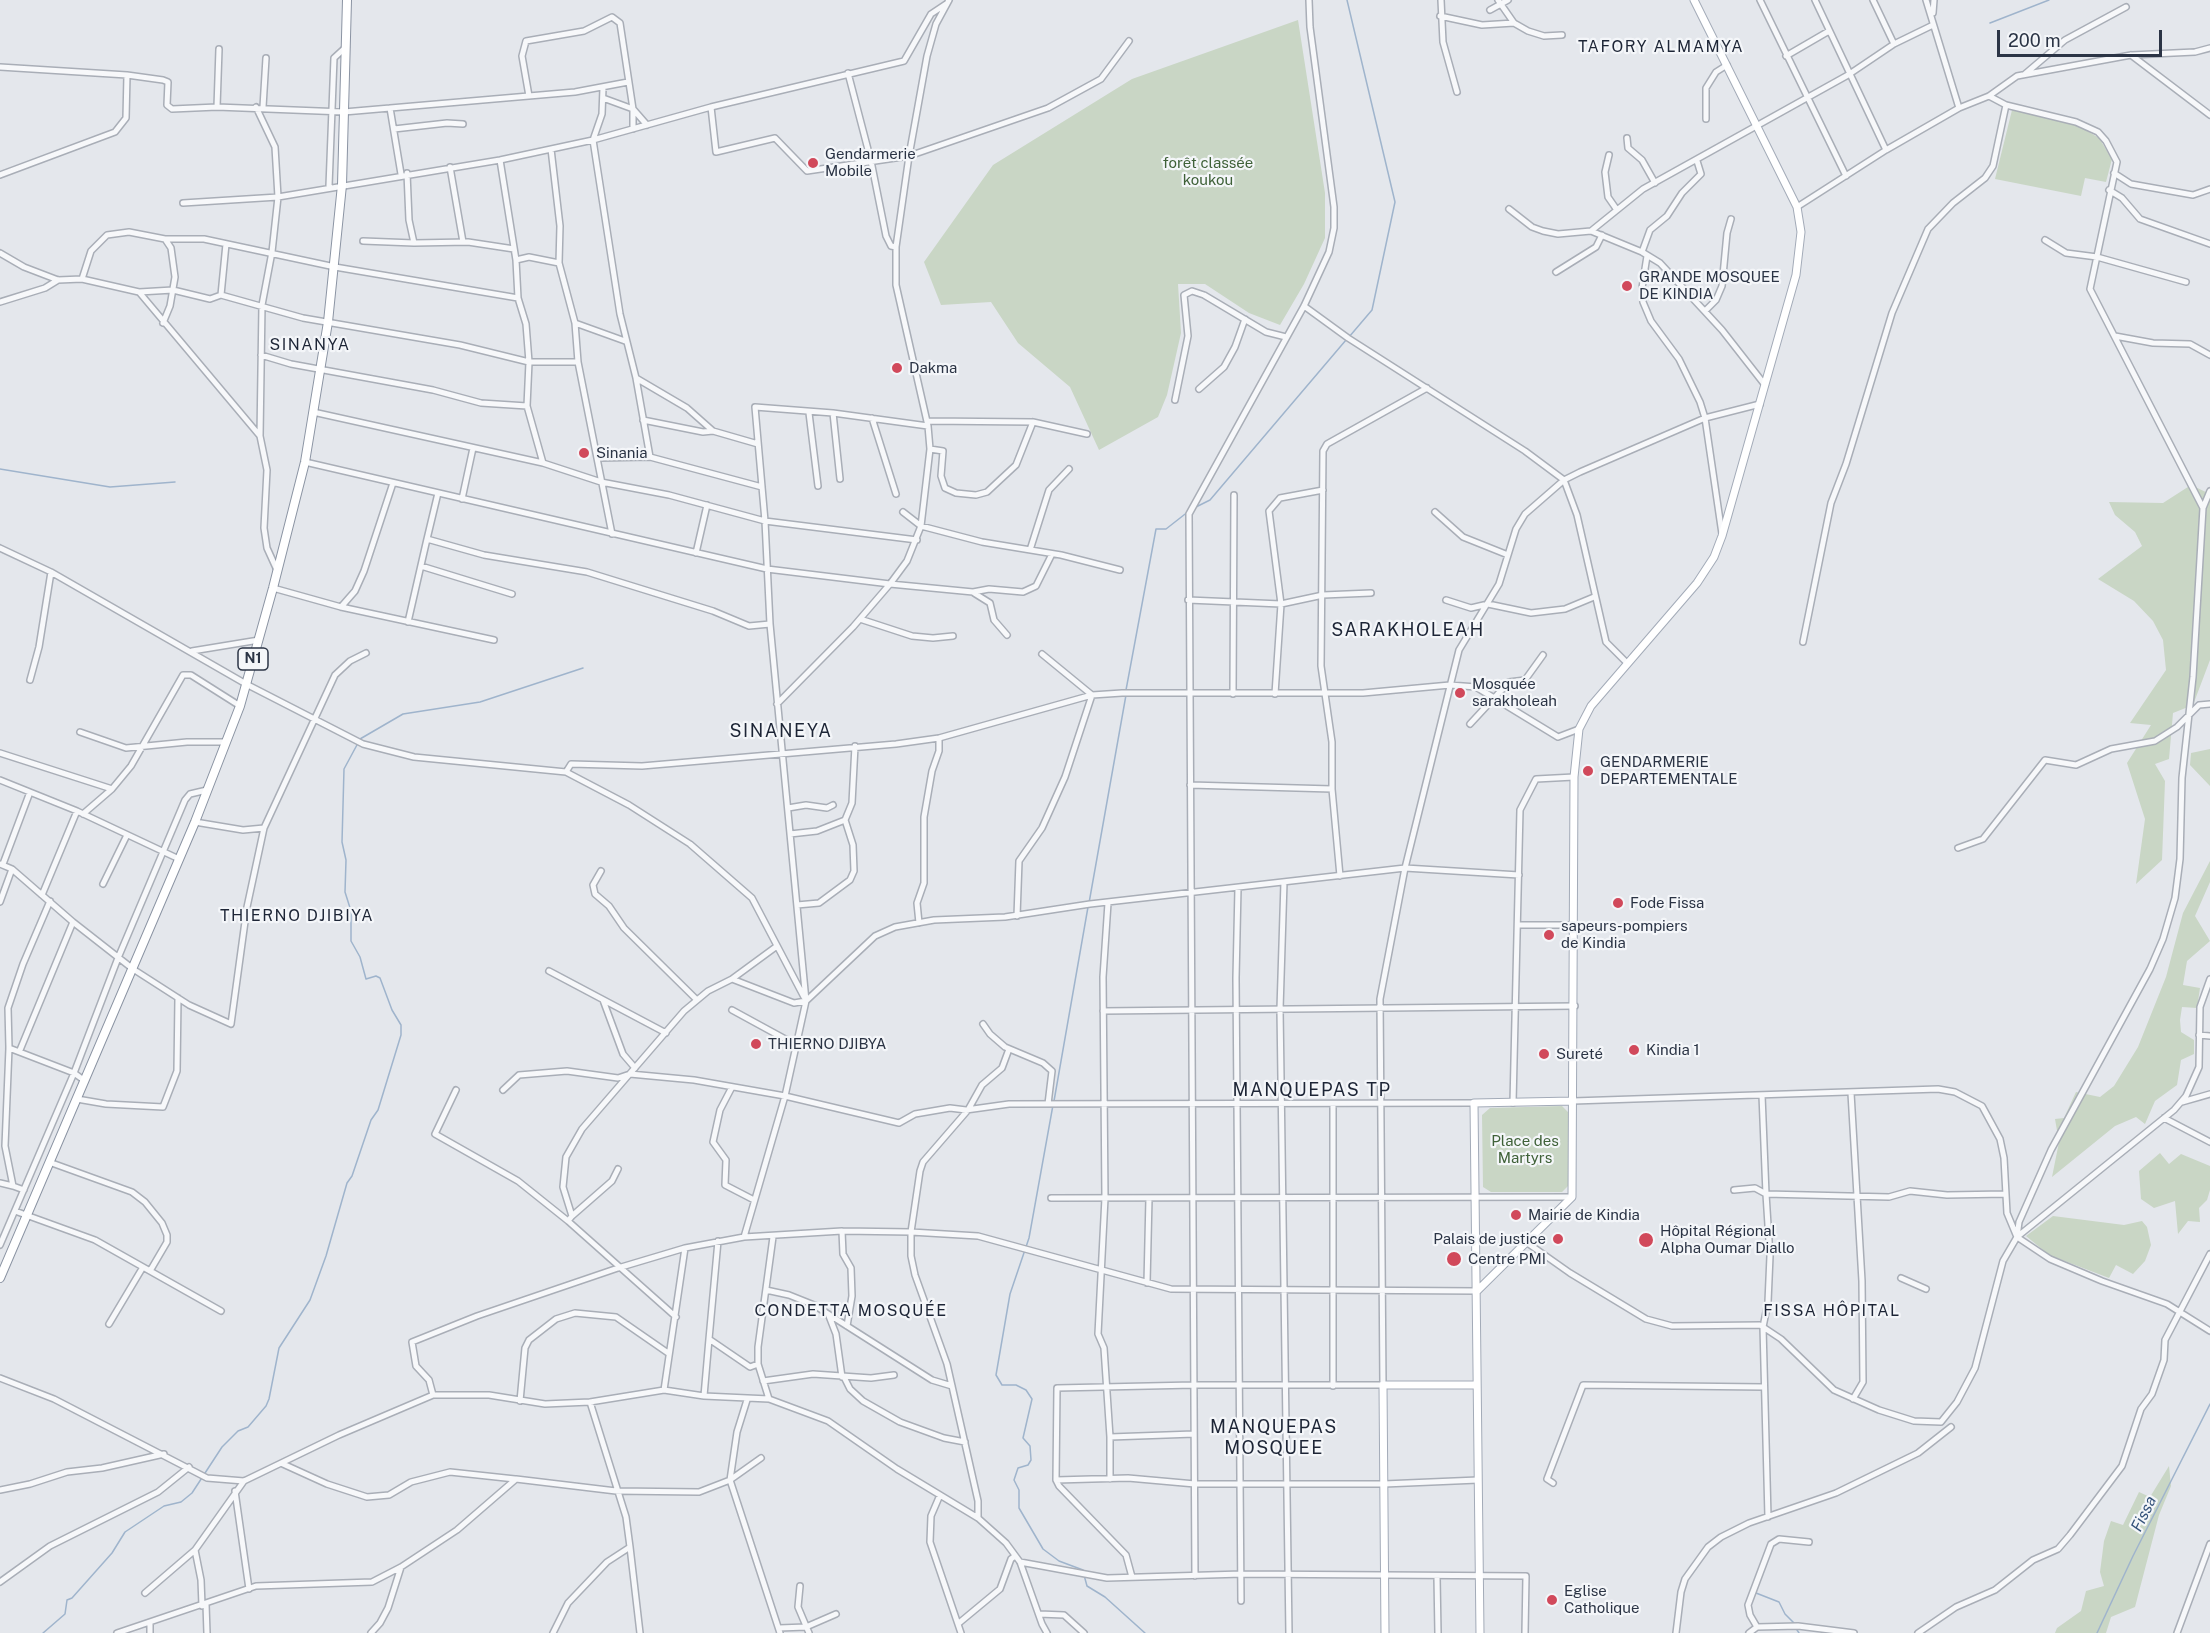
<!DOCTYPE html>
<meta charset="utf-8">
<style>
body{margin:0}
#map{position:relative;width:2210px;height:1633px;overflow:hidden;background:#e4e7ec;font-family:"Public Sans",sans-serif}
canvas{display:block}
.scale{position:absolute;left:1997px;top:30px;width:165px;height:27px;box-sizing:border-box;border:3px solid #2b3445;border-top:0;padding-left:8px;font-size:18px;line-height:21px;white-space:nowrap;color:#2b3445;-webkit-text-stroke:4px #f4f6f9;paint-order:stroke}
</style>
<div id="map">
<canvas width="2210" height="1633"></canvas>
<div class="scale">200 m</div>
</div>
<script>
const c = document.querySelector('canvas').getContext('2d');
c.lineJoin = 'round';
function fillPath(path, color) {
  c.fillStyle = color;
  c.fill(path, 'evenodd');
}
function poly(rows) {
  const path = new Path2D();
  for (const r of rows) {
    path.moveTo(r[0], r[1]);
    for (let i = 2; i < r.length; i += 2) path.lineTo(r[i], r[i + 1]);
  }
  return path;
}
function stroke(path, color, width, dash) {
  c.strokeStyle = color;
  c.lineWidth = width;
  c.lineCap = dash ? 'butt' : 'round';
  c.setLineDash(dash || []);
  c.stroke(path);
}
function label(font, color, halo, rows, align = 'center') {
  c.font = font + ' "Public Sans",sans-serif';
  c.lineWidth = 4.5;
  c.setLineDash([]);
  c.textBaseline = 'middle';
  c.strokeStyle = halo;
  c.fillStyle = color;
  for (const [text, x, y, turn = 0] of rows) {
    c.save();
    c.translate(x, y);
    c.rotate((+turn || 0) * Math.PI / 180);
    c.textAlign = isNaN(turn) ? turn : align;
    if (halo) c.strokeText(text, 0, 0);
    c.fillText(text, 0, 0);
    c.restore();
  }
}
const green = poly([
 [1298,20,1325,193,1325,238,1304,284,1280,325,1249,313,1205,284,1178,284,1181,333,1167,395,1158,417,1099,450,1070,387,1018,343,991,302,941,305,924,262,993,165,1132,79],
 [2012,110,2077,125,2099,138,2112,159,2106,182,2085,178,2081,196,1995,179],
 [2191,485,2210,494,2210,660,2193,705,2173,713,2169,759,2155,764,2165,781,2162,860,2136,884,2145,819,2127,763,2151,725,2130,723,2166,670,2163,640,2153,621,2134,601,2098,579,2142,546,2135,532,2115,515,2109,502,2163,503],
 [2210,749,2210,786,2190,765,2191,753],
 [2210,861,2210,882,2195,916,2210,941,2187,961,2183,985,2200,988,2197,1008,2182,1007,2180,1020,2181,1032,2194,1040,2194,1054,2181,1060,2177,1085,2155,1101,2145,1124,2136,1117,2115,1126,2052,1177,2059,1142,2055,1119,2064,1118,2076,1092,2100,1097,2114,1086,2138,1047,2166,977,2183,913],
 [1562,1106,1568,1112,1568,1186,1562,1192,1491,1192,1483,1187,1482,1115,1490,1108],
 [2160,1153,2169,1164,2181,1154,2210,1166,2210,1190,2207,1200,2199,1208,2200,1222,2188,1221,2178,1234,2175,1201,2154,1208,2141,1199,2139,1171],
 [2053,1216,2124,1225,2142,1221,2147,1227,2151,1245,2145,1261,2133,1274,2116,1265,2109,1278,2049,1255,2026,1236],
 [2169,1466,2171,1486,2159,1515,2135,1607,2111,1617,2106,1633,2055,1633,2057,1628,2081,1611,2086,1591,2104,1586,2100,1572,2104,1541,2111,1521,2123,1525,2139,1492,2150,1497]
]);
const stream = poly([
 [1347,0,1395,202,1372,310,1349,337],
 [1990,23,2049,0],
 [0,469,110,487,175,482],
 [1196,507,1210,500,1346,340],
 [1126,690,1156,529,1166,529,1189,511],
 [360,739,403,714,480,702,583,668],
 [1089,903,1126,695],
 [1054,1101,1088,907],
 [1053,1105,1029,1238,1010,1294,996,1375,1002,1385,1016,1385,1026,1390,1032,1399,1023,1438,1030,1446,1031,1460,1028,1465,1018,1468,1014,1480,1019,1490,1019,1508,1043,1549,1059,1561,1083,1570],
 [1084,1575,1087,1586,1105,1597,1145,1633],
 [1756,1593,1779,1602,1785,1614,1794,1623],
 [1797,1630,1799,1633],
 [43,1633,65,1614,67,1600,72,1598,112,1553,125,1532,164,1506,181,1502,192,1493,222,1447,238,1431,248,1427,266,1406,269,1399,279,1348,310,1300,326,1256,347,1183,352,1176,371,1120,378,1110,401,1035,401,1025,392,1010,380,978,376,976,366,979,360,957,351,941,351,911,345,892,346,860,342,842,344,769,358,743],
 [2097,1633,2133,1556,2210,1404]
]);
const minor = poly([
 [1441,0,1443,42,1457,92],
 [1498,0,1514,23,1528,31,1544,36,1562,35],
 [1760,0,1846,176],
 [1815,0,1886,150],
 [1873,0,1894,44],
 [1926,0,1959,108],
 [1490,10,1508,0],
 [1933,13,1934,0],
 [1440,16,1482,25,1514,23],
 [2131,55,2210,115],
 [1786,56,1829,31],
 [0,67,127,75,163,80,168,82,167,105,172,109,217,107,344,112,575,92,628,82],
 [848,73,871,161,886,236,891,246,896,247],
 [2025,74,2065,40,2126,7],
 [603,88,602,114,593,140,620,314,636,378,687,408,713,431,758,444],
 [529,96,522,56,526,41,584,31,612,17,620,23,633,109,647,125],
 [1989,96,2006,105,2076,122,2098,132,2106,141,2117,162,2090,289,2203,508,2193,677,2182,778,2180,859,2175,898,2163,939,2150,969,2051,1150,2019,1222,2017,1237],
 [603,98,633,109,633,129],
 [217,107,219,49],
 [256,107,275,147,278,197,272,252,262,305,260,436],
 [263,107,266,58],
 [711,107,716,152,775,138,807,171,909,156,1048,108,1101,79,1129,41],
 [390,108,401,174],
 [1706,119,1706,88,1716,72,1727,65],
 [394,129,447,123,463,124],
 [1627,138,1628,148,1642,160,1655,183],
 [551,149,560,226,559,263,575,323],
 [1609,155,1605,172,1608,197,1617,210],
 [500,160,516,260,518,298,526,324,529,362,527,406,543,463,601,482,669,495,765,521,917,540],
 [450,167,463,242],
 [407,173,409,220,414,243,468,242,514,249],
 [2114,173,2131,184,2193,195,2210,189],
 [0,175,115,132,126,118,127,75],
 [329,186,334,58,346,47],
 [2109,190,2122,198,2140,219,2210,244],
 [183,203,278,197,500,160,593,140,711,107,904,61,931,14,946,4],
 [1797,207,1886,150,1959,108,1989,96,2017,76,2131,55,2195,52,2210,48],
 [1509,209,1532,227,1543,231,1558,234,1591,231,1643,189,1848,75,1894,44,1933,25],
 [1591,231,1642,252,1660,263,1722,330,1765,385],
 [165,239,204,239,335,267,518,298],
 [2045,240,2066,253,2097,257,2186,282],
 [363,241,414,243],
 [226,244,221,295,303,318,460,345,529,362,578,362],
 [1642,252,1650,230,1667,216,1682,193,1701,174,1697,161],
 [0,253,24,267,58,280,82,279,139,292,260,436,267,470,264,528,267,548,277,570],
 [1647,256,1642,288,1643,302,1651,321,1679,359,1700,402,1705,418,1722,534],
 [516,260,529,257,559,263],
 [1556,272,1596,247,1602,235],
 [82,279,91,251,107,235,129,232,165,239,171,248,175,277,170,306,163,323],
 [139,292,173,290,210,299,221,295],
 [0,302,45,288,58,280],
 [1304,306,1348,338,1525,451,1564,480,1577,515,1606,642,1626,662],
 [1705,311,1716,300,1722,286,1727,233,1731,219],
 [2115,336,2153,343,2190,344,2210,355],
 [261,355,291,364,433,390,481,403,527,406],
 [636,378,650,457],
 [1199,389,1224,367,1235,347,1245,319],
 [1175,400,1188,336,1184,295,1192,291,1204,295,1266,332,1286,337],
 [313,412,543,463],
 [809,413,818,486],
 [833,413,840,479],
 [872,418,896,494],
 [643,420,703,432,713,431],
 [927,421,1033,422,1087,434],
 [930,449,943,451,941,476,945,488,956,493,976,495,987,492,1016,465,1033,422],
 [599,458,650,457,762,487],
 [305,462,767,569,890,584,973,592,989,589,1023,592,1036,586,1052,554],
 [438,493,427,539,484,555,587,572,713,611,749,626,770,624],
 [462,499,473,448],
 [2203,508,2210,491],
 [903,512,921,526,982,542,1061,555,1120,570],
 [1435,512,1463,537,1508,555],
 [612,534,578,362,575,323,625,341],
 [0,548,51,572,246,684,363,744,414,757,566,772,629,805,690,844,752,898,804,997],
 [1030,550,1049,490,1069,469],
 [696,553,707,505],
 [421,566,512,594],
 [273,588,341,607,494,640],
 [974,593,990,603,994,620,1007,635],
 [1188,600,1281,604,1323,595,1371,593],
 [1446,600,1471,608,1488,604,1531,613,1565,609,1594,597],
 [341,607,355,591,364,571,393,483],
 [860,619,912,636,933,638,953,636],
 [408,622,427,539],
 [1803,642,1831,503,1846,464,1892,313,1928,229,1953,203,1985,178,1993,166,2006,105],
 [192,651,259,640],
 [30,680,39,647,51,572],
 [1233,694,1234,495],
 [1275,694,1281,604,1269,511,1280,498,1323,490],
 [777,704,853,627,890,584,907,561,921,526,930,449,928,426,896,285,896,247,909,156,927,56,936,24,949,0],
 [1470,724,1509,682,1525,680,1543,655],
 [80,732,126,748,187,742,225,742],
 [0,753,112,789],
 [566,772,571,764,642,766,896,744,939,738,1092,695,1122,693,1363,693,1450,685,1476,687,1558,737,1579,729],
 [0,780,77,811,179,859],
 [1190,785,1332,789,1340,876],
 [1332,789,1332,742,1321,666,1323,451,1327,444,1427,388],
 [788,808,806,805,827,808,833,805],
 [83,814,112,789,131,766,183,675,191,675,240,706],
 [195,822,243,830,264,828],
 [790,834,817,831,845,820,852,803,855,746],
 [1958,848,1983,839,2045,760,2076,765,2111,749,2155,741,2177,727,2199,705,2210,704],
 [0,864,12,869,73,922,133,969,189,1005,231,1024,247,907,264,828,335,675,350,661,366,653],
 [3,864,30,792],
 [601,871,593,885,595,894,609,906,624,928,697,1000],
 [1284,882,1280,1009,1289,1633],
 [103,884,127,835],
 [1238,888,1236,978,1241,1601],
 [42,895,77,811],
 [0,902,12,869],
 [1108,903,1103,977,1105,1198,1098,1334,1104,1348,1110,1437,1194,1434],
 [797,905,819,903,850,880,854,871,853,845,845,820],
 [1017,916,1019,861,1042,828,1065,777,1092,695,1042,654],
 [919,923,917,903,924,883,924,817,932,771,939,751,939,738],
 [1518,925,1574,925],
 [549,971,666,1033],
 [732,979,777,946],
 [603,1000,623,1054,635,1068],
 [732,1010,798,1046],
 [1103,1011,1575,1006],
 [983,1024,990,1034,1005,1047,1043,1063,1052,1071,1048,1104],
 [2199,1035,2210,1036],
 [9,1048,74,1073,85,1081],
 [20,1050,73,922],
 [732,1087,720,1110,713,1142,726,1160,725,1185,754,1200],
 [456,1090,435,1134,518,1181,568,1221,676,1317],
 [503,1090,519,1075,567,1071,618,1078,630,1074,694,1080,785,1096,899,1123,915,1114,950,1108,966,1110,1009,1104,1474,1103],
 [1851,1093,1862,1281,1863,1382,1853,1399],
 [77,1099,106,1104,163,1107,177,1071,178,998],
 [1573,1101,1938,1089,1955,1092,1982,1106,2000,1139,2004,1158,2007,1213,2017,1237,2050,1259,2102,1281,2167,1304,2210,1331],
 [2182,1102,2210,1094],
 [1513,1103,1520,810,1536,779,1574,777],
 [2164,1118,2210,1142],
 [49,1162,132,1192,145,1202,162,1223,167,1235,167,1242,150,1271],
 [0,1183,13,1186],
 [24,1190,13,1186,5,1146,9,1048,8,1008,23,964,50,901],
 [1734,1190,1755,1188,1766,1194,1762,1095],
 [1051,1198,1572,1197],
 [15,1211,95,1240,221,1311],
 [572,1216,612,1181,618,1169],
 [568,1221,572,1216,563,1187,566,1157,582,1129,684,1011,708,991,732,979,794,1003,806,1001,875,936,895,927,934,920,1005,917,1090,904,1405,868,1519,875],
 [842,1231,843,1254,851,1268,852,1296,847,1326],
 [744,1237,785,1096,806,1001,770,624,765,521,755,407,833,413,928,426],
 [773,1237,758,1347,758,1364,769,1399,828,1421,897,1469,978,1518,1006,1543,1020,1562,1042,1624,1047,1633],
 [718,1241,709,1339,750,1367,758,1364],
 [1526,1242,1570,1273,1646,1319,1672,1326,1760,1325,1781,1339,1834,1390,1879,1410,1914,1421,1941,1422,1957,1402,1975,1368,2003,1261,2017,1237,2174,1110,2186,1096,2199,1067,2200,1007,2210,979],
 [0,1245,74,1073,118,958,185,800,190,794,207,790],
 [1901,1278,1926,1289],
 [1147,1283,1149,1198],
 [766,1290,789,1295,814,1305,932,1380,952,1386],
 [829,1316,836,1334,842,1377],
 [109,1324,143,1267],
 [844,1377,850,1389,863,1401,900,1422,944,1438,965,1442],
 [0,1378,54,1399,207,1478,244,1481,339,1435,433,1395,489,1395,545,1404,590,1402,664,1390,704,1396,769,1399],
 [763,1381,813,1374,871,1378,894,1375],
 [1333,1386,1333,1104],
 [664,1390,685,1248],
 [433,1395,429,1380,416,1366,412,1342,477,1316,618,1268,685,1248,744,1237,842,1231,911,1232,978,1236,1171,1289,1477,1291],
 [704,1396,709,1339],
 [747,1400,737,1432,730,1480,780,1633],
 [520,1401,525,1348,529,1340,556,1319,575,1313,616,1317,668,1353],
 [1110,1437,1110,1479],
 [283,1464,327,1484,367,1497,389,1495,411,1482,450,1472,515,1479],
 [1056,1480,1128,1478,1195,1484,1384,1484,1478,1480],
 [1553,1483,1547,1479,1583,1385,1764,1387],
 [0,1490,30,1484,67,1472,102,1468,164,1454],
 [235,1491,249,1589],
 [940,1495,931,1516,930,1542,961,1633],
 [1768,1517,1763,1327,1768,1302,1770,1256,1766,1194,1889,1197,1910,1191,1947,1195,2006,1194],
 [978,1518,978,1501,947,1364,915,1275,911,1256,911,1232,920,1171,923,1162,968,1110,982,1085,1002,1068,1009,1049],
 [630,1547,640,1633],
 [1020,1562,1107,1578,1242,1574,1526,1576,1525,1633],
 [1195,1576,1189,514,1304,306,1329,252,1334,228,1334,207,1310,27,1309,0],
 [1132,1577,1126,1555,1059,1486,1056,1480,1057,1388,1194,1385,1383,1385,1380,999,1405,868,1459,650,1499,584,1516,529,1525,514,1564,480,1580,472,1705,418,1760,404],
 [1437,1577,1438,1633],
 [0,1582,50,1546,158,1492,189,1467],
 [800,1586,798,1607,809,1633],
 [145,1593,195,1550],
 [206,1604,207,1633],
 [202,1606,201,1580,195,1550,244,1481],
 [1039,1614,1064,1615,1084,1633],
 [150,1623,150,1633],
 [959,1623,1000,1589,1011,1559,1015,1556],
 [1757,1627,1750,1615,1748,1605,1771,1544,1779,1539,1809,1542],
 [779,1628,806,1627,836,1614],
 [117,1633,256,1586,372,1582,401,1567,457,1530,516,1479,616,1491,699,1492,730,1480,761,1458],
 [371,1633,380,1623,388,1608,401,1567],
 [553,1633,568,1603,607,1562,630,1547,626,1517,590,1402],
 [1676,1633,1681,1592,1685,1579,1708,1547,1721,1537,1749,1523,1836,1493,1918,1453,1951,1427],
 [1749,1633,1757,1627,1798,1626,1854,1633],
 [1918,1633,1956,1607,1995,1590,2033,1560,2058,1549,2070,1535,2122,1466,2141,1409,2152,1394,2164,1360,2165,1340,2210,1254],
 [2177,1633,2210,1544]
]);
const major = poly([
 [1477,1291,1572,1197,1574,777,1579,729,1591,706,1697,583,1714,557,1722,536,1796,275,1801,232,1797,207,1694,0],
 [1385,1633,1383,1385,1477,1385],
 [1480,1633,1474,1103,1573,1101]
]);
const highway = poly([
 [0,1278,195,822,240,706,273,588,305,462,328,322,342,185,347,0]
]);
const markers = [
 [813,163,6,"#d1495b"],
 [1627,286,6,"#d1495b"],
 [897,368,6,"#d1495b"],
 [584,453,6,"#d1495b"],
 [1460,693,6,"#d1495b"],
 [1588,771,6,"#d1495b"],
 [1618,903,6,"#d1495b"],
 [1549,935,6,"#d1495b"],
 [756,1044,6,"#d1495b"],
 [1634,1050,6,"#d1495b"],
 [1544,1054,6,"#d1495b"],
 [1516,1215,6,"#d1495b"],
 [1558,1239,6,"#d1495b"],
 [1646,1240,8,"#d1495b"],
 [1454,1259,8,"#d1495b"],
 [1552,1600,6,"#d1495b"]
];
const shields = [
 [253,659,30]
];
const shieldNames = [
 ["N1",253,659]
];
const poiNames = [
 ["Gendarmerie",825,154],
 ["Mobile",825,171],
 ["GRANDE MOSQUEE",1639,277],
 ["DE KINDIA",1639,294],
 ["Dakma",909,368],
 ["Sinania",596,453],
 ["Mosquée",1472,684],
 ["sarakholeah",1472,701],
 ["GENDARMERIE",1600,762],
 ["DEPARTEMENTALE",1600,779],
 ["Fode Fissa",1630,903],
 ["sapeurs-pompiers",1561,926],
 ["de Kindia",1561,943],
 ["THIERNO DJIBYA",768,1044],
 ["Kindia 1",1646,1050],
 ["Sureté",1556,1054],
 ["Mairie de Kindia",1528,1215],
 ["Hôpital Régional",1660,1231],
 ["Alpha Oumar Diallo",1660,1248],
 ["Palais de justice",1546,1239,"right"],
 ["Centre PMI",1468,1259],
 ["Eglise",1564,1591],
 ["Catholique",1564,1608]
];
const parkNames = [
 ["forêt classée",1208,163],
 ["koukou",1208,180],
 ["Place des",1525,1141],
 ["Martyrs",1525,1158]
];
const neighbourhoodNames = [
 ["TAFORY ALMAMYA",1661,47],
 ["SINANYA",310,345],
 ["THIERNO DJIBIYA",297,916],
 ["СONDETTA MOSQUÉE",851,1311],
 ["FISSA HÔPITAL",1832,1311]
];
const waterNames = [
 ["Fissa",2144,1514,-64]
];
const quarterNames = [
 ["SARAKHOLEAH",1408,630],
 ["SINANEYA",781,731],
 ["MANQUEPAS TP",1312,1090],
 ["MANQUEPAS",1274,1427],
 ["MOSQUEE",1274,1448]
];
fillPath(green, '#c9d6c5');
stroke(stream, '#9fb4cc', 1.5);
stroke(minor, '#a9aeb7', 8);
stroke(major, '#a3abb8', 9);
stroke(highway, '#8b94a3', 10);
stroke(minor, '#f7f8fa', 5);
stroke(major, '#fff', 7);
stroke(highway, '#fff', 8);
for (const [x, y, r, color] of markers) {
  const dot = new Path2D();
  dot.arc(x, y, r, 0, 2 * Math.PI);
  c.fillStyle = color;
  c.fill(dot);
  stroke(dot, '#f4f6f9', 2);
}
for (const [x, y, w] of shields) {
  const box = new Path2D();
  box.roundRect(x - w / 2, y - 11, w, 22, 4.5);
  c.fillStyle = '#f4f6f9';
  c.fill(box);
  stroke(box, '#2b3445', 1.5);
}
label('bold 14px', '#2b3445', null, shieldNames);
label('15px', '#2b3445', '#f4f6f9', poiNames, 'left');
label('15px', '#3f6138', '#f4f6f9', parkNames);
c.letterSpacing = '1.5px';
label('16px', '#1d2536', '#f4f6f9', neighbourhoodNames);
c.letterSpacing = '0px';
label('italic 16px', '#34527a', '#f4f6f9', waterNames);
c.letterSpacing = '1.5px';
label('18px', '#1d2536', '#f4f6f9', quarterNames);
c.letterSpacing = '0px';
</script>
